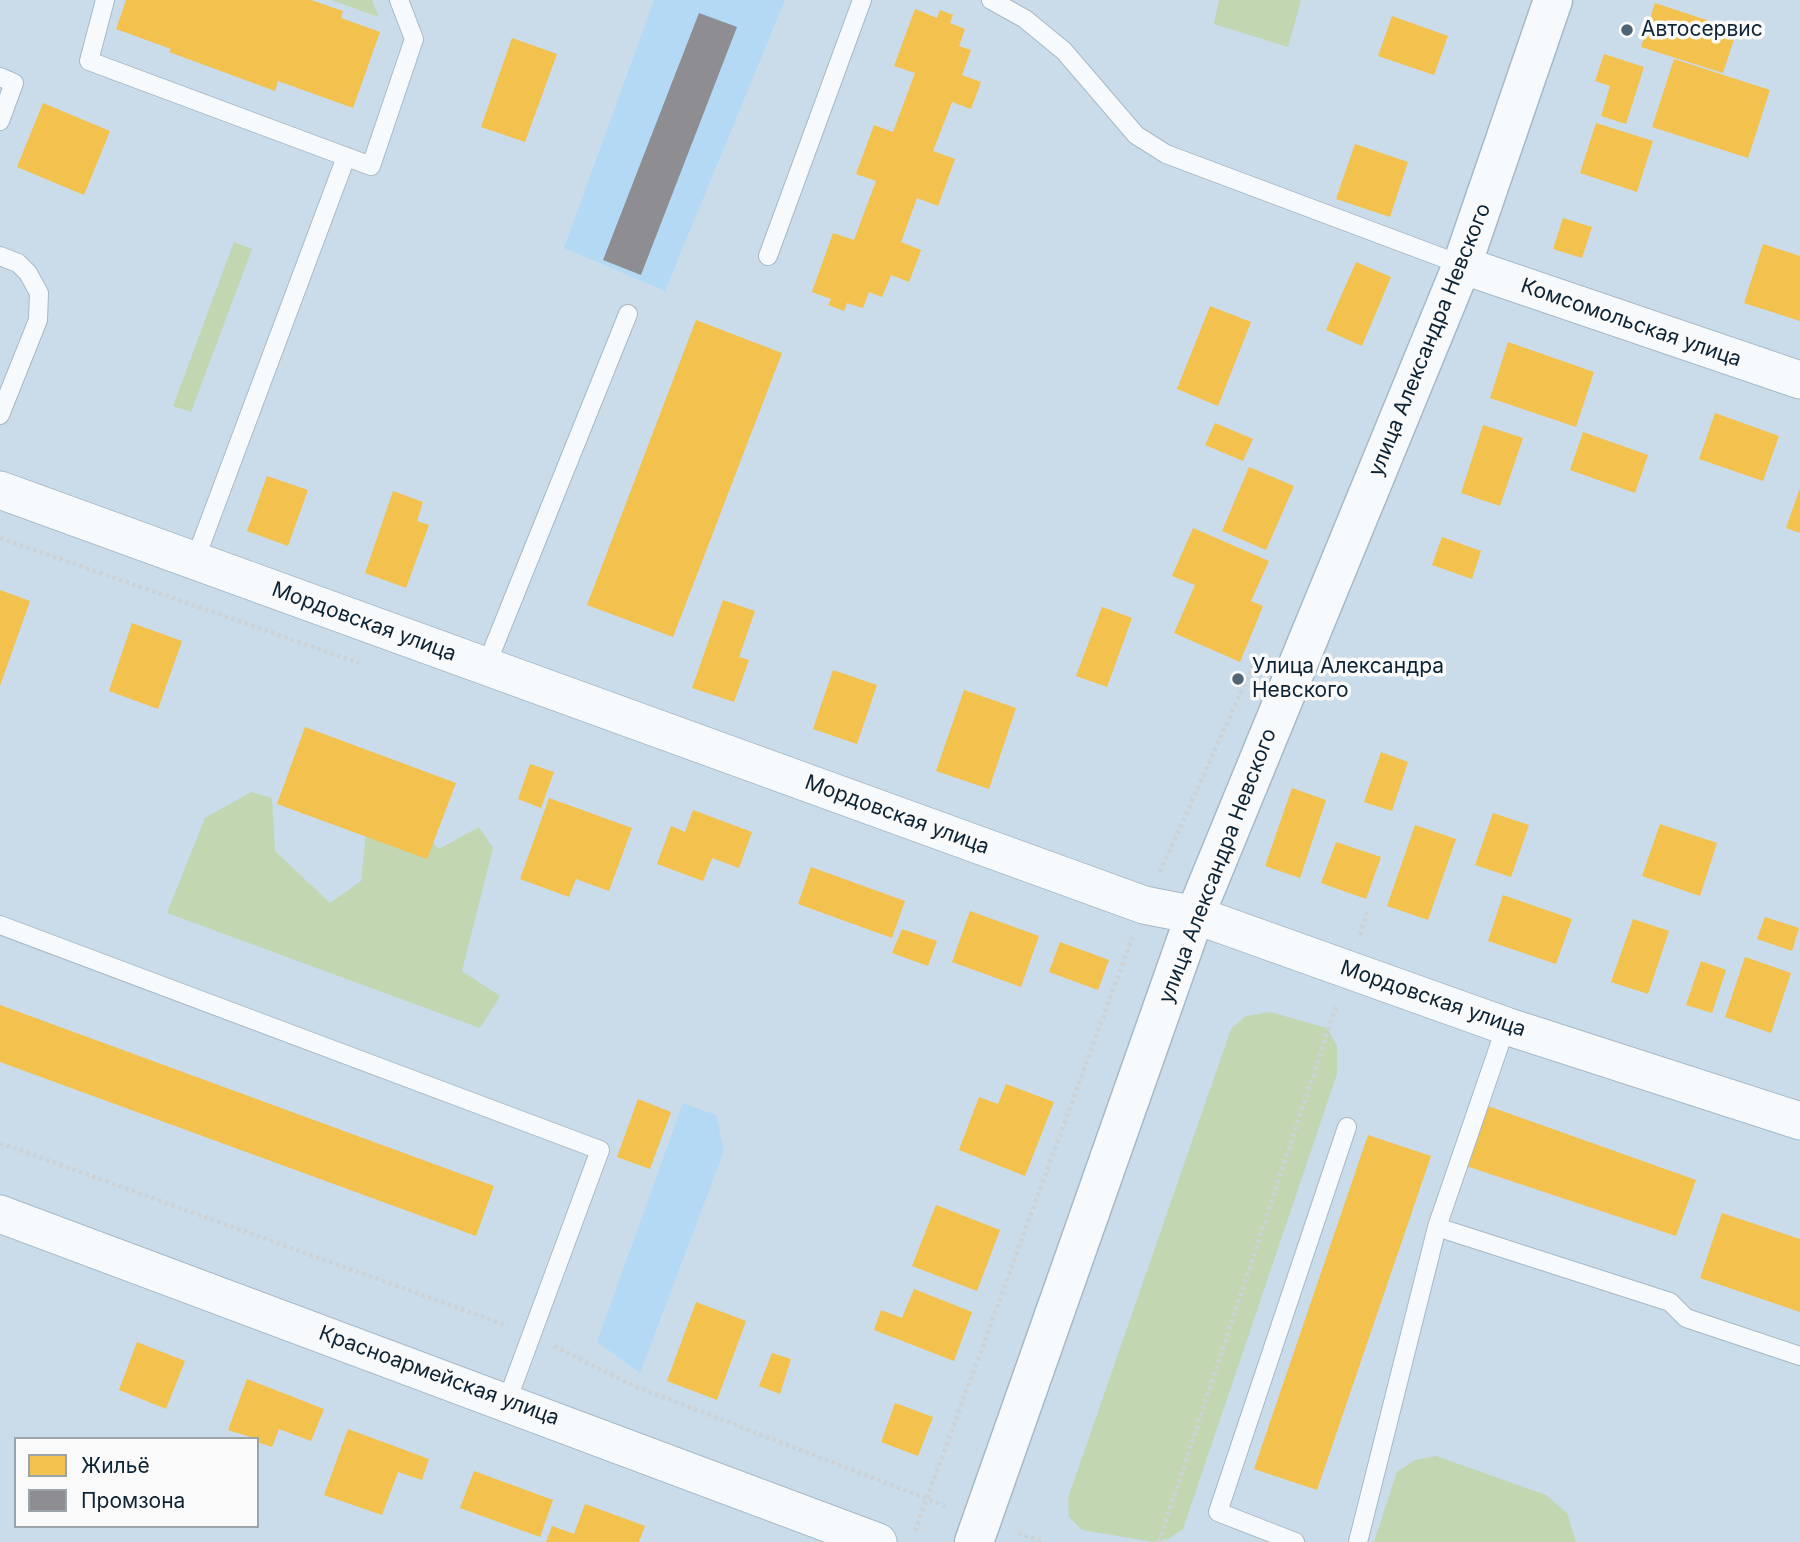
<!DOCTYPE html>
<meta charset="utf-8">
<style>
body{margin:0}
#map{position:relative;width:1800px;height:1542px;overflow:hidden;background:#cadcea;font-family:Inter,sans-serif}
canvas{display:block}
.legend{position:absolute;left:14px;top:1437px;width:245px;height:91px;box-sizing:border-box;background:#fafafa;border:2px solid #9ba4ab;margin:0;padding:9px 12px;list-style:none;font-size:21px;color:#0d2435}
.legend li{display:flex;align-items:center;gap:14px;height:35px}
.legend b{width:35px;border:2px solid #9ba4ab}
</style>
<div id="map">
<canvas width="1800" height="1542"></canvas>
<ul class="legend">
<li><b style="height:19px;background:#f2c14e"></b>Жильё</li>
<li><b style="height:19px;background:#8d8d92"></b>Промзона</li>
</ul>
</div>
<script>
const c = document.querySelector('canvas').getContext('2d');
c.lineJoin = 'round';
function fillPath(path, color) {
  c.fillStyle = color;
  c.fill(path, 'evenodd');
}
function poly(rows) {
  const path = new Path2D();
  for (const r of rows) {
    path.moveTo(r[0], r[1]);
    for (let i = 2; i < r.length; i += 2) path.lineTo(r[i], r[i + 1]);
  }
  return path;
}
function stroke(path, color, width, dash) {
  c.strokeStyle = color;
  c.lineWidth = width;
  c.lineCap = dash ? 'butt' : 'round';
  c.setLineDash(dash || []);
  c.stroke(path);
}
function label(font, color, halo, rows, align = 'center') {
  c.font = font + ' Inter,sans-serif';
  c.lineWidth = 7;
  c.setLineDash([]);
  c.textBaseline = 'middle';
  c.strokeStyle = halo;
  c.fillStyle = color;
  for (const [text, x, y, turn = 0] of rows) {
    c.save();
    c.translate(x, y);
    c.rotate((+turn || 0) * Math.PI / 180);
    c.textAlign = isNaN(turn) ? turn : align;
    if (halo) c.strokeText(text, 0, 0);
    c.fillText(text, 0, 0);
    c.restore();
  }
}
const built = poly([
 [654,0,785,0,665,291,564,248],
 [683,1103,716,1115,724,1151,640,1373,597,1342]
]);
const green = poly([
 [331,0,372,0,379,17],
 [1219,0,1301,0,1288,47,1214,24],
 [234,242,252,249,191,412,173,406],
 [251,792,272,798,275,851,330,903,361,881,366,833,410,818,439,849,479,827,493,848,462,971,500,996,480,1028,167,913,205,818],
 [1270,1012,1327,1028,1337,1046,1337,1074,1183,1529,1169,1539,1153,1542,1082,1530,1069,1517,1068,1498,1231,1029,1246,1016],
 [1436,1456,1546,1495,1567,1513,1576,1542,1374,1542,1397,1472,1415,1460]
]);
const homes = poly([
 [126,0,311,0,343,11,341,18,380,32,353,108,278,81,275,91,169,52,171,49,116,29],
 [1655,3,1737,30,1723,73,1641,47],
 [915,9,937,18,940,10,953,15,950,23,965,29,959,46,971,50,962,75,981,82,971,109,952,102,933,151,955,159,938,206,917,198,901,242,921,250,909,282,891,275,882,297,869,292,863,308,847,303,844,311,828,305,831,299,812,292,833,233,854,240,876,181,856,174,874,125,893,132,915,73,894,66],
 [1392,16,1448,36,1434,75,1378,56],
 [512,38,557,54,525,142,481,127],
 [1604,54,1644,67,1626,124,1601,116,1610,86,1595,81],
 [1674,59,1770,90,1748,158,1652,127],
 [43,103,110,131,84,195,17,167],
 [1596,123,1653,141,1637,192,1580,173],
 [1355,144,1408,162,1390,217,1336,199],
 [1563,218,1592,227,1582,258,1553,249],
 [1763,244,1800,256,1800,321,1744,303],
 [1356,262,1391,277,1362,346,1326,330],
 [1210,306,1251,322,1218,406,1177,389],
 [696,320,782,353,673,637,587,605],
 [1508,342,1594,372,1576,427,1490,398],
 [1715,413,1779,436,1763,481,1699,459],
 [1215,423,1253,439,1243,461,1205,445],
 [1483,425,1523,438,1500,506,1461,493],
 [1583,432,1648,455,1635,493,1570,470],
 [1249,467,1294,486,1266,550,1222,531],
 [267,476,308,490,288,546,247,531],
 [1800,488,1800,533,1786,528],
 [393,491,423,502,417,521,429,525,406,588,365,573],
 [1193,528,1269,561,1251,601,1263,606,1240,662,1174,633,1195,585,1172,576],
 [1442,537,1481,551,1472,579,1432,565],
 [0,590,30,601,0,686],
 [723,600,755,611,739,657,749,660,734,702,692,688],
 [1102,607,1132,618,1107,687,1076,676],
 [132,623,182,641,158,709,109,691],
 [833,670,877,685,857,744,813,729],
 [964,690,1016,708,989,789,936,771],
 [305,727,456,783,427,859,277,804],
 [1381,752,1408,762,1392,811,1364,802],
 [530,764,554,772,541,808,518,799],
 [1292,788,1326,800,1300,878,1265,866],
 [549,798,632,828,609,891,576,879,569,897,520,879],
 [693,810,752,832,739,868,712,858,703,881,657,864,671,826,685,832],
 [1493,813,1529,825,1511,877,1475,865],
 [1660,824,1717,843,1700,896,1642,876],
 [1415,825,1456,839,1428,920,1387,906],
 [1336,842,1381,857,1366,899,1321,883],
 [811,867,905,901,892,938,798,904],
 [1503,895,1572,919,1556,964,1488,941],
 [970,911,1039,936,1021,987,952,962],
 [1765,917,1799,928,1792,951,1757,939],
 [1633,919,1669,931,1648,994,1611,982],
 [902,929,937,941,928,966,892,953],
 [1060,942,1109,960,1098,990,1049,972],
 [1745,957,1791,973,1771,1033,1725,1017],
 [1701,961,1726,970,1712,1013,1686,1005],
 [0,1005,494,1186,476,1236,0,1062],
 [1006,1084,1054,1102,1025,1176,959,1150,979,1097,998,1104],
 [638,1099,671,1112,650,1169,617,1157],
 [1488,1106,1696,1180,1676,1236,1466,1166],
 [1368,1135,1431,1156,1317,1490,1254,1469],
 [936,1205,1000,1230,977,1291,912,1266],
 [1722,1213,1800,1239,1800,1312,1700,1278],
 [914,1289,972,1312,954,1361,874,1330,881,1310,902,1318],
 [696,1302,746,1321,717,1400,667,1381],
 [137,1342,185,1361,166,1409,119,1390],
 [772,1353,791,1359,780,1394,759,1386],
 [247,1379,324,1409,311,1441,279,1429,272,1447,257,1442,257,1439,228,1430],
 [895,1403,933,1417,918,1456,881,1442],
 [348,1429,429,1459,422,1480,398,1472,382,1515,324,1495],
 [474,1471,553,1500,540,1537,460,1508],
 [585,1504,645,1526,639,1542,546,1542,552,1526,574,1534]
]);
const industry = poly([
 [699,13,737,27,641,275,603,260]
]);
const path = poly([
 [0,538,359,663],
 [1160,872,1254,663],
 [1360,935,1367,912],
 [0,1143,508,1326],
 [554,1346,632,1385,948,1507],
 [915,1531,1132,938],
 [1018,1533,1044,1542],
 [1159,1542,1337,1003]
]);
const lane = poly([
 [105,0,89,61,371,166,414,39,399,0],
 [991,0,1025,19,1064,51,1136,135,1166,154,1462,265],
 [0,77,14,83,0,121],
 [0,256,18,263,28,273,39,293,38,320,0,415],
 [768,256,862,0],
 [195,560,346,157],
 [486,666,628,314],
 [0,925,600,1150,507,1401],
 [1437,1227,1670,1302,1686,1318,1800,1356],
 [1295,1542,1218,1512,1347,1127],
 [1358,1542,1437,1227,1506,1026]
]);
const street = poly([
 [1462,265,1800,380],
 [0,490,1144,905,1195,915,1506,1026,1800,1121],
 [0,1214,878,1542]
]);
const secondary = poly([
 [974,1542,1195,915,1462,265,1553,0]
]);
const markers = [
 [1627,30,7,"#4f6474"],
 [1238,679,7,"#4f6474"]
];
const poiNames = [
 ["Автосервис",1641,30],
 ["Улица Александра",1252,667],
 ["Невского",1252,691]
];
const streetNames = [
 ["Комсомольская улица",1631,323,19],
 ["улица Александра Невского",1430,340,-68],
 ["Мордовская улица",364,622,20],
 ["Мордовская улица",897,815,20],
 ["улица Александра Невского",1218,866,-69],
 ["Мордовская улица",1433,999,19],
 ["Красноармейская улица",439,1376,20]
];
fillPath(built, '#b4d9f4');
fillPath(green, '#c2d6b2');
fillPath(homes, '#f2c14e');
fillPath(industry, '#8d8d92');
stroke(lane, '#a6b9c7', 20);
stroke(street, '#a6b9c7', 39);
stroke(secondary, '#a6b9c7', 41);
stroke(path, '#ccd2d6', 4.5, [3.5, 3.5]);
stroke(lane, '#f7fafc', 18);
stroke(street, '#f7fafc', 37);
stroke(secondary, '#f7fafc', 38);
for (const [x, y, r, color] of markers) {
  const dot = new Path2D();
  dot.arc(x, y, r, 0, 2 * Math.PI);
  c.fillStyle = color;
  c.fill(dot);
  stroke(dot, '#fafafa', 2.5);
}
label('21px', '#0d2435', '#fafafa', poiNames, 'left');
label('21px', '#0d2435', '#fafafa', streetNames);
</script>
